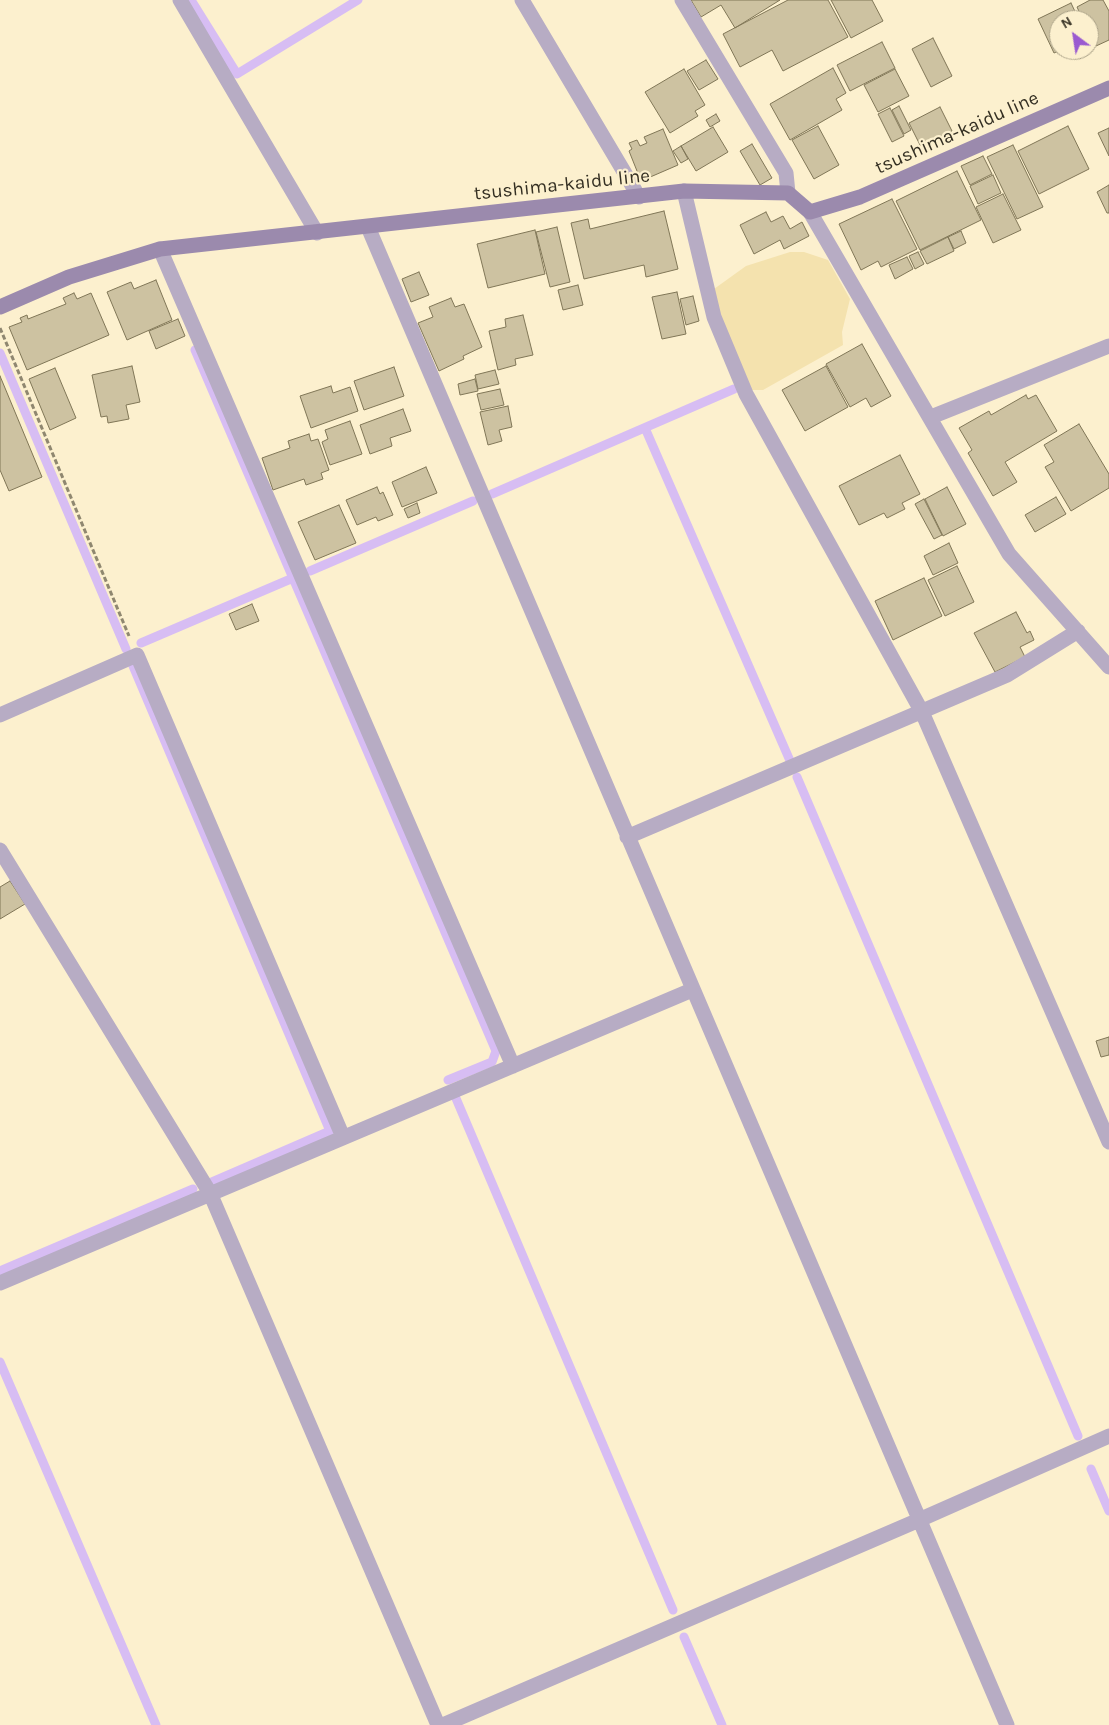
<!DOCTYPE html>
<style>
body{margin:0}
#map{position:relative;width:1109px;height:1725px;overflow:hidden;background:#fcf0ce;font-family:Karla,sans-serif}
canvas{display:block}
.north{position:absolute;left:1049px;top:10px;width:50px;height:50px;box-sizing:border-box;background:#fcf0ce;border:1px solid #aca389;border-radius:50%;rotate:329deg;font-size:14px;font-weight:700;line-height:20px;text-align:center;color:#342f22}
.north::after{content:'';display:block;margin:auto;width:18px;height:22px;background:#9a5ad0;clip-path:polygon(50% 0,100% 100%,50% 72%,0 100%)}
</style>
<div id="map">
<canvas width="1109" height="1725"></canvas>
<div class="north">N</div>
</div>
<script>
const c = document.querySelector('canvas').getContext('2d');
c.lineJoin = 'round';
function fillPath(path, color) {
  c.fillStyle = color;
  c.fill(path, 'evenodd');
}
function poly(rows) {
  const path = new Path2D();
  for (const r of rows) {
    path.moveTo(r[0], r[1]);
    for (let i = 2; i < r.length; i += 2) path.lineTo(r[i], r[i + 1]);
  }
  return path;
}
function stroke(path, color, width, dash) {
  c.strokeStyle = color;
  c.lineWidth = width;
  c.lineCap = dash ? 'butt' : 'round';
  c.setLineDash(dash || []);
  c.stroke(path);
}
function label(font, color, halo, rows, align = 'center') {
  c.font = font + ' Karla,sans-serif';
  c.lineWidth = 4.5;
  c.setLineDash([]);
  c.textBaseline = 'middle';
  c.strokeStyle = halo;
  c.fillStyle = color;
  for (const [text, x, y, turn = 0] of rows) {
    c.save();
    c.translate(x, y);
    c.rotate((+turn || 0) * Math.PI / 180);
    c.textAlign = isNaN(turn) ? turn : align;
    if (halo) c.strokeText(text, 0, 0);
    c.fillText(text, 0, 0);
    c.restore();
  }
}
const green = poly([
 [790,252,804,252,828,260,850,299,842,332,843,345,763,390,750,390,712,298,714,289,746,266]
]);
const stream = poly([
 [191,0,237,74,358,0],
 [195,350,496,1051,492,1062,448,1080],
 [0,353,126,649],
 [645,428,791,763],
 [492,494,734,389],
 [310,571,473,501],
 [141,643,293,578],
 [133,666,330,1131,212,1182],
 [797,777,1078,1436],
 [455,1096,673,1610],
 [0,1271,193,1189],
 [0,1362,156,1725],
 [1091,1469,1109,1511],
 [684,1637,722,1725]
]);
const building = poly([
 [691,0,780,0,735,28,721,5,701,17,691,0],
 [788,0,828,0,848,37,783,71,772,50,740,67,723,34,788,0],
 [831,0,872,0,883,21,851,38,831,0],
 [1090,0,1103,0,1109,11,1109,40,1096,46,1089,32,1089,20,1083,20,1077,7,1090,0],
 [1071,3,1079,20,1059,20,1059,50,1061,50,1054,53,1038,19,1071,3],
 [933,38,952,76,931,87,912,49,933,38],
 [882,42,895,68,850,91,837,65,882,42],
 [706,60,718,79,699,90,687,71,706,60],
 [833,68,846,93,836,99,842,110,790,140,770,104,833,68],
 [684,69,705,105,695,111,698,116,670,133,645,92,684,69],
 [895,69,909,96,878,112,864,85,895,69],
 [899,106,911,130,904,134,892,110,899,106],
 [940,107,952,131,921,147,909,123,940,107],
 [890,108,904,136,892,142,878,114,890,108],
 [716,114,720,121,710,127,706,120,716,114],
 [818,126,839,165,814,179,792,140,818,126],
 [1068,126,1089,169,1039,194,1018,151,1068,126],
 [713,127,728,152,696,171,681,146,713,127],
 [1109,128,1109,156,1098,133,1109,128],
 [663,129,678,165,641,181,629,151,632,149,629,143,637,140,640,146,647,143,644,137,663,129],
 [752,144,772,178,760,185,740,151,752,144],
 [1013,145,1043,207,1017,219,987,157,1013,145],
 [681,146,688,159,681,163,673,151,681,146],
 [983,156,992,174,970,185,961,166,983,156],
 [957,171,981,220,920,250,896,201,957,171],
 [993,175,1001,193,978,204,970,186,993,175],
 [1109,185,1109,213,1107,213,1097,192,1109,185],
 [1003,194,1021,230,993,243,976,207,1003,194],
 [892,199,917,249,881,267,878,261,861,270,839,224,892,199],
 [664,211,678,269,646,277,644,265,584,279,571,223,588,219,590,229,664,211],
 [766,212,771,222,783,216,790,229,802,222,809,236,784,249,780,240,754,254,740,225,766,212],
 [557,227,570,282,550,287,536,232,557,227],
 [535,230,545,274,488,288,477,244,535,230],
 [961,231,966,243,954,249,948,237,961,231],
 [948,237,954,251,927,264,920,251,948,237],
 [918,252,924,264,915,269,909,256,918,252],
 [907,257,913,269,895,279,889,265,907,257],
 [419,272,429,295,411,302,402,279,419,272],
 [156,280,172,320,127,340,107,292,131,282,134,289,156,280],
 [578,285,583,305,563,310,558,290,578,285],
 [677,292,686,334,662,339,652,297,677,292],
 [74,293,77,299,91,293,109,335,27,370,9,327,22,322,20,318,27,315,28,319,66,304,63,298,74,293],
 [693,296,699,321,686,325,680,299,693,296],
 [451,298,455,307,464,304,482,347,463,356,464,359,439,371,418,323,433,317,429,307,451,298],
 [523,315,533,355,515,359,516,365,498,370,489,331,506,327,505,319,523,315],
 [178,319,185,336,156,349,149,331,178,319],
 [862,344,891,396,871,407,866,398,850,407,826,364,862,344],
 [132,366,140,402,126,405,129,419,108,423,107,416,101,417,92,375,132,366],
 [826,366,848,407,805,431,782,390,826,366],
 [394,367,404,396,364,410,354,381,394,367],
 [55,368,76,418,50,430,29,379,55,368],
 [495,370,499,384,478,389,475,375,495,370],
 [0,376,42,477,9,491,0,470,0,376],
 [475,379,478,391,460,395,458,384,475,379],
 [331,386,333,393,350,387,358,411,311,428,300,396,331,386],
 [500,389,504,405,481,410,477,394,500,389],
 [1026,395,1028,399,1036,395,1057,431,1005,462,1017,482,993,496,968,453,972,450,959,428,989,411,991,415,1026,395],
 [508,406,512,427,499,430,502,441,488,445,480,412,508,406],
 [403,409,411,431,390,438,392,446,370,454,360,425,403,409],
 [350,421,362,454,330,465,322,442,328,439,325,430,350,421],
 [1079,424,1109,474,1109,488,1071,511,1045,467,1054,462,1044,445,1079,424],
 [309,434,311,441,318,439,329,470,321,473,323,479,306,485,304,479,273,490,262,458,290,448,288,441,309,434],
 [900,455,920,494,902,503,905,509,887,518,884,513,859,525,839,486,900,455],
 [426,467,437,493,402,507,392,482,426,467],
 [377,487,380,494,383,492,393,515,378,521,376,517,357,525,346,500,377,487],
 [947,487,966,524,943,536,925,499,947,487],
 [1056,497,1066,514,1035,532,1025,515,1056,497],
 [924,499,942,535,934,539,915,504,924,499],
 [417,503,420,513,408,518,404,509,417,503],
 [339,505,356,543,315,560,298,522,339,505],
 [949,543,958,563,933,575,924,556,949,543],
 [957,566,974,602,945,616,928,580,957,566],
 [924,578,942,616,893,640,875,601,924,578],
 [252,604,259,621,236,630,229,614,252,604],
 [1016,612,1027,633,1030,631,1034,640,1020,647,1025,657,995,672,974,633,1016,612],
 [10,881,25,904,0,919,0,887,10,881],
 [1109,1037,1109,1055,1101,1057,1096,1041,1109,1037]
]);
const path = poly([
 [0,328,129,636]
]);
const lane = poly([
 [522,0,639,197]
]);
const street = poly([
 [180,0,317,233],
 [682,0,786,173,788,193],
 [684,191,714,317,746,394,922,712,1109,1142],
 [810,212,1009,554,1109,667],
 [368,227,1007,1725],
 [160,249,513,1066],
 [931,417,1109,346],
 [0,715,137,655,343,1137],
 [627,837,1007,675,1078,631],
 [0,850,210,1193,438,1725],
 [0,1283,692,990],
 [443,1725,919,1520,1109,1436]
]);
const secondary = poly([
 [0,307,69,277,160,249,684,191,788,193,810,212,860,197,1109,88]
]);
const streetNames = [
 ["tsushima-kaidu line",957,133,-24],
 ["tsushima-kaidu line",562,185,-6]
];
fillPath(green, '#f4e2ae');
stroke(stream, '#d7bdf3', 9);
fillPath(building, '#cdc2a1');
stroke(building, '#807657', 1);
stroke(path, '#8f8770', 3, [5, 2.5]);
stroke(lane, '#b7acc4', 15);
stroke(street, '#b7acc4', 15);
stroke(secondary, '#9b8aad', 15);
label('19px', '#342f22', '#fcf0ce', streetNames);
</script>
